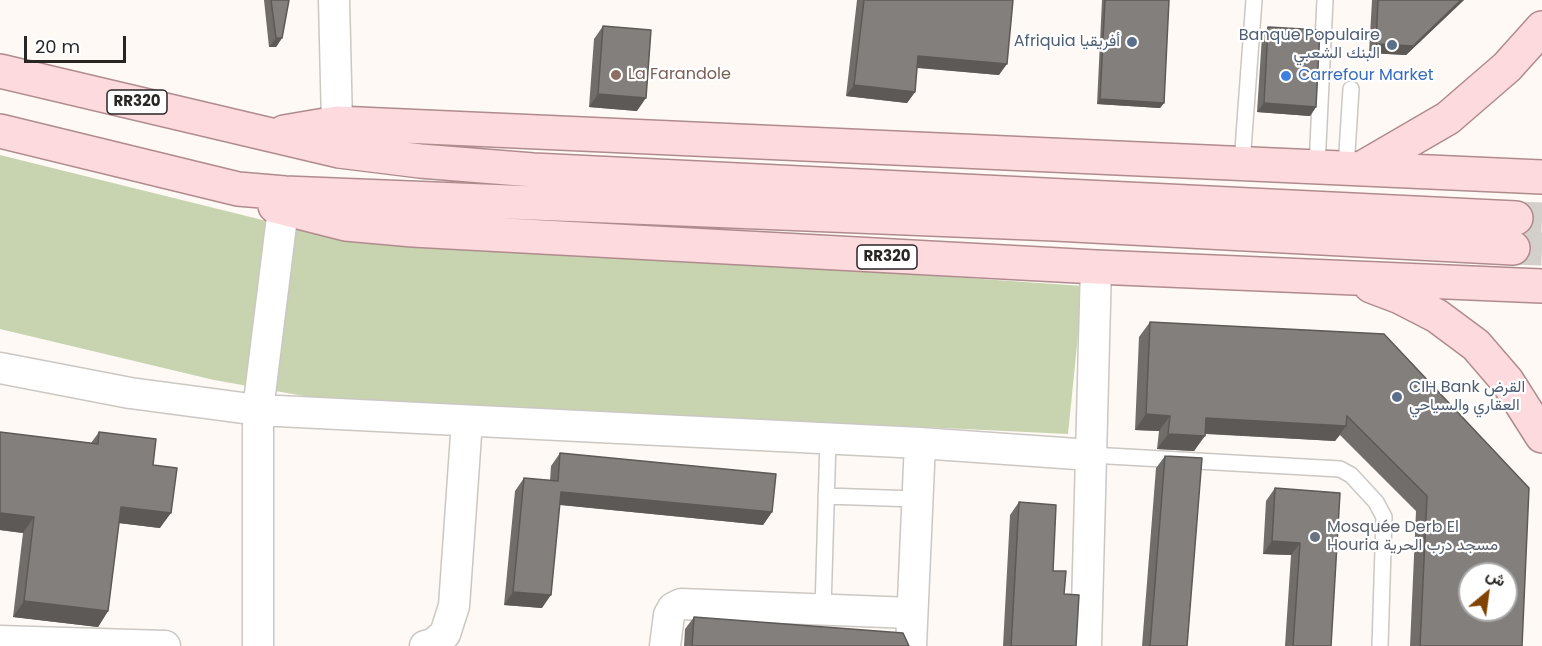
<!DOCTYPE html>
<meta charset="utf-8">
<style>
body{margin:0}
#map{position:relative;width:1542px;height:646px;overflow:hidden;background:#fef9f5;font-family:Poppins,Vazirmatn,sans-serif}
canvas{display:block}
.north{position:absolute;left:1458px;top:562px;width:60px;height:60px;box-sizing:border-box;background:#fff;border:2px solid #a9a8a8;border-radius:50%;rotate:29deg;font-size:16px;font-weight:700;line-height:24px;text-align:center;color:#282625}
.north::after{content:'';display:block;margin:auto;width:21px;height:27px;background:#814301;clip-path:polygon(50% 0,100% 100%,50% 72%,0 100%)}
.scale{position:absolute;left:24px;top:36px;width:102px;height:27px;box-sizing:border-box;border:3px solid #282625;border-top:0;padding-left:8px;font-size:18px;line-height:21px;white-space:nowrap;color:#282625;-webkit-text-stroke:4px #fff;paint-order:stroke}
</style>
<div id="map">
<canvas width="1542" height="646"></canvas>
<div class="north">ش</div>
<div class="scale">20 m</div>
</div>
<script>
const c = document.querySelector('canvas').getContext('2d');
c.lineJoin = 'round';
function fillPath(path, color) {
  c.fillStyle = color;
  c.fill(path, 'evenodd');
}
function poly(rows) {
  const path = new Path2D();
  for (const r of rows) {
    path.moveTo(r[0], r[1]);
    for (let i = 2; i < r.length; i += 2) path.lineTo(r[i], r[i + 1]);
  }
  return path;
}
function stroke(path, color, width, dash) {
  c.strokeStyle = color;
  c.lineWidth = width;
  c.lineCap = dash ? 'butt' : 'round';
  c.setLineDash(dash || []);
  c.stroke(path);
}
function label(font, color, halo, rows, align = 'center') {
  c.font = font + ' Poppins,Vazirmatn,sans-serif';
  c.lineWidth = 4.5;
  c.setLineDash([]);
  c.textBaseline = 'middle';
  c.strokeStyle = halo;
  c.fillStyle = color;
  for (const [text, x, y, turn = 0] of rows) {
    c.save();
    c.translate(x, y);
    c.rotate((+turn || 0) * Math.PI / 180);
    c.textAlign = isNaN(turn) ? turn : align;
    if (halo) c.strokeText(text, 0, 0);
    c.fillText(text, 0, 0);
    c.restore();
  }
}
const green = poly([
 [0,155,315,233,1083,286,1068,434,315,398,214,380,0,329]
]);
const primaryTunnel = poly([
 [1516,218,1542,219],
 [1513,248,1542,249]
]);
const lane = poly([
 [1242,163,1254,0],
 [1317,166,1325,0],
 [1346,168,1351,89],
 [1091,455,1340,469,1351,475,1376,502,1384,517,1380,646],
 [826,496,916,499],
 [823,609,828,439]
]);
const street = poly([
 [334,0,337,123],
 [0,368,130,393,258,410,920,443,1091,455],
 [0,641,165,646],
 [258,646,258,410,285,193],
 [425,646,433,644,445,634,454,606,467,421],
 [665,646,669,615,673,608,681,604,911,613],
 [911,646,920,443],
 [1086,646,1096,267]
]);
const primary = poly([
 [0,71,339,151,420,161,533,170,1516,218],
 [0,131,238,189,285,193,1055,224,1513,248],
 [284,132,337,123,1542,177],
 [1362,168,1448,118,1507,67,1542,28],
 [275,206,346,224,413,230,1096,267,1542,286],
 [1371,286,1400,297,1437,316,1476,345,1507,381,1542,436]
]);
const wall = poly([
 [264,0,289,0,282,38,276,47,269,47],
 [857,0,1013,0,999,75,917,68,915,92,907,103,846,96],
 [1102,0,1169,0,1164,103,1160,108,1097,104],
 [1372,0,1464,0,1406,55,1369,53],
 [603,26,637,111,589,107,594,39],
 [1268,27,1316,107,1310,116,1257,112,1262,36],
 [1150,322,1384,334,1522,646,1410,646,1416,511,1340,435,1335,441,1205,434,1194,451,1157,449,1159,431,1135,430,1139,337],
 [0,432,91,443,99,432,153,465,160,528,119,523,108,611,98,627,13,617,23,533,0,530],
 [560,453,772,512,763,525,560,505,542,608,504,605,515,491,524,478,550,481,551,466],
 [1165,456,1187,646,1142,646,1156,468],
 [1275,488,1340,493,1331,646,1285,646,1291,555,1263,554,1266,501],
 [1019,502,1064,594,1076,646,1003,646,1010,515],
 [694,617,909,646,684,646,685,629]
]);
const shadedWall = poly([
 [1461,0,1464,0,1406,55,1369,53,1376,44],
 [276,38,282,38,276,47,269,47],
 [918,56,1007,64,999,75,910,67],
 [854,85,915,92,907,103,846,96],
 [598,94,646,98,637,111,589,107],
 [1100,99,1164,103,1160,108,1097,104],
 [1264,103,1316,107,1310,116,1257,112],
 [1146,414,1170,416,1159,431,1135,430],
 [1206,418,1346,426,1335,441,1196,433],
 [1168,434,1205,436,1194,451,1157,449],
 [561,492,772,512,763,525,552,504],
 [121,507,171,513,160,528,110,522],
 [0,513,34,517,23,533,0,530],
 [1272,541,1300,543,1291,555,1263,554],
 [513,592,551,595,542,608,504,605],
 [24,601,108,611,98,627,13,617]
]);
const building = poly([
 [271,0,289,0,282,38,276,38,271,0],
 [864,0,1013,0,1007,64,918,56,915,92,854,85,864,0],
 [1105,0,1169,0,1164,103,1100,99,1105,0],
 [1378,0,1461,0,1413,46,1376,44,1378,0],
 [603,26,651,30,646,98,598,94,603,26],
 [1268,27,1320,30,1316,107,1264,103,1268,27],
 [1150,322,1384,334,1529,488,1522,646,1420,646,1427,496,1347,416,1346,426,1206,418,1205,436,1168,434,1170,416,1146,414,1150,322],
 [1470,574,1506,574,1506,610,1470,610,1470,574],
 [0,432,98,444,99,432,156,439,153,465,177,468,171,513,121,507,108,611,24,601,34,517,0,513,0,432],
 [560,453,776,474,772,512,561,492,551,595,513,592,524,478,558,481,560,453],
 [1165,456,1202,458,1187,646,1150,646,1165,456],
 [1275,488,1340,493,1331,646,1293,646,1300,543,1272,541,1275,488],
 [1019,502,1056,505,1053,571,1066,571,1064,594,1079,595,1076,646,1011,646,1019,502],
 [694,617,903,633,909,646,692,646,694,617]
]);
const markers = [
 [1132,42,6,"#5c6f8a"],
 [1392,45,6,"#5c6f8a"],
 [616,75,6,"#8d6e63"],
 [1286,76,6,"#3f7fe0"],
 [1397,397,6,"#5c6f8a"],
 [1315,537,6,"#6b7280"]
];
const shields = [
 [137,102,60],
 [887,257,60]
];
const shieldNames = [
 ["RR320",137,102],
 ["RR320",887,257]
];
const serviceNames = [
 ["Banque Populaire",1380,36],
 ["البنك الشعبي",1380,54],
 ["Afriquia أفريقيا",1120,42],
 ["CIH Bank القرض",1409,388,"left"],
 ["العقاري والسياحي",1409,406,"left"]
];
const educationNames = [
 ["La Farandole",628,75]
];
const shopNames = [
 ["Carrefour Market",1298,76]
];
const worshipNames = [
 ["Mosquée Derb El",1327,528],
 ["Houria مسجد درب الحرية",1327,546]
];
fillPath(green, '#c8d4af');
stroke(primaryTunnel, '#d3cfcb', 33, [33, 16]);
stroke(lane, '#cbc7c3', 18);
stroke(street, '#cbc7c3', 33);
stroke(primary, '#b08b8e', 36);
stroke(lane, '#fff', 15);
stroke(street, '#fff', 30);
stroke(primary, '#fcdadd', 33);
fillPath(wall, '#716d6b');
fillPath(shadedWall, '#5c5957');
fillPath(building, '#837f7c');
stroke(building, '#5c5957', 1.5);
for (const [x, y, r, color] of markers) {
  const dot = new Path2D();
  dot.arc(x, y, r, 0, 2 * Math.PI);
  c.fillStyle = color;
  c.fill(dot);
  stroke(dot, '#fff', 2);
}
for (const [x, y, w] of shields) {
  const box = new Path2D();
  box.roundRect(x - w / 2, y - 12, w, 24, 4.5);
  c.fillStyle = '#fff';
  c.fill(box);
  stroke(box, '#282625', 1.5);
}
label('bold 15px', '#282625', null, shieldNames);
label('16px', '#4e5e75', '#fff', serviceNames, 'right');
label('16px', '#785e54', '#fff', educationNames, 'left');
label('16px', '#366cbe', '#fff', shopNames, 'left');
label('16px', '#5b616d', '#fff', worshipNames, 'left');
</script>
